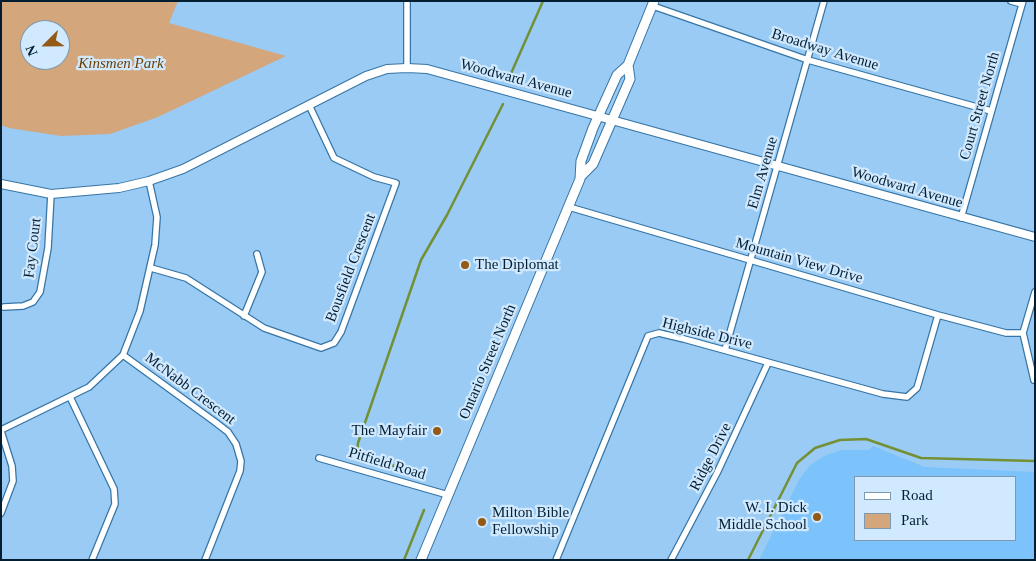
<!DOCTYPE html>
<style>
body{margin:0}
#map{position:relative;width:1036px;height:561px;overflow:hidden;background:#99cbf5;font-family:"Times New Roman",serif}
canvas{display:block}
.frame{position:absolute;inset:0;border:2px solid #041e31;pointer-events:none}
.legend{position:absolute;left:854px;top:476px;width:162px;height:65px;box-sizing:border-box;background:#d0e9ff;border:1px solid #7e98ad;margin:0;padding:6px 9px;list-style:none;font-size:15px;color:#041e31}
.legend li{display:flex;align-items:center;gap:10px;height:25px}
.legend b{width:25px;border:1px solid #7e98ad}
.north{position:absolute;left:20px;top:20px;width:50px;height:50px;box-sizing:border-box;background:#d0e9ff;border:1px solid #7e98ad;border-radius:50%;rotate:247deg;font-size:14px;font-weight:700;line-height:20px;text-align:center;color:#041e31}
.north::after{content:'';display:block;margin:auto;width:18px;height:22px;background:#935915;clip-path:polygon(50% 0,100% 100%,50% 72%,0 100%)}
</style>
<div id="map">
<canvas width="1036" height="561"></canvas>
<div class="frame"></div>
<ul class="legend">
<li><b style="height:6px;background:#fff"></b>Road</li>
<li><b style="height:14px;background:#d4a67b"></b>Park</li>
</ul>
<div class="north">N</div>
</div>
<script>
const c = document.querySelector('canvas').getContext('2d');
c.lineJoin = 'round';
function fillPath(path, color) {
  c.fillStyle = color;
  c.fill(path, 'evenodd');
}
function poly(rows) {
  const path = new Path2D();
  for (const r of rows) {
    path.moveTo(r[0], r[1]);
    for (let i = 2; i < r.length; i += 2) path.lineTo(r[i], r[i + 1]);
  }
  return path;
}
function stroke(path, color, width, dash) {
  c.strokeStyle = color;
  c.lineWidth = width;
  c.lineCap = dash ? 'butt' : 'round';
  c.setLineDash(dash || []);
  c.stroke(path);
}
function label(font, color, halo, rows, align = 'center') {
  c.font = font + ' "Times New Roman",serif';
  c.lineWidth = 4.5;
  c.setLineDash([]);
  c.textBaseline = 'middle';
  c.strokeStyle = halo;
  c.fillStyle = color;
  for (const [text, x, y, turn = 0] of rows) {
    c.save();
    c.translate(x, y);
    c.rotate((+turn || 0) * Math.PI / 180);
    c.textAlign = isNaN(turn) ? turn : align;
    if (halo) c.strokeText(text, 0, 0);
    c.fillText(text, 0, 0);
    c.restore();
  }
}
const built = poly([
 [873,446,925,467,1035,472,1035,560,759,560,799,480,810,465,826,455,842,450,869,450],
 [855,477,1015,477,1015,540,855,540]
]);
const green = poly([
 [1,1,178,1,169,23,286,56,158,117,110,134,61,136,9,128,1,125],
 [30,30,60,30,60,60,30,60]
]);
const stream = poly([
 [509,78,543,1],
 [424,479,413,472,357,454,358,443,421,260,447,215,503,104],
 [404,560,424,510],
 [748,560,797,463,815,448,840,440,866,439,921,458,1035,461]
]);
const minor = poly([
 [1011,1,1022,4],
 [653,6,808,60,991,111],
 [407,68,407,1],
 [569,207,938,315,1006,333,1023,333],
 [961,218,1023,1],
 [151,268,186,278,264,328,321,348,334,343,341,332,396,183,374,177,334,158,309,105],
 [4,307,23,306,33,302,40,292,48,248,51,194],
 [244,316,262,272,257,254],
 [725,350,824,1],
 [123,355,215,422,228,432,236,444,241,461,240,471,205,560],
 [1034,380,1023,333,1035,292],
 [70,397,114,489,115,504,92,560],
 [1,430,89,387,123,355,140,311,155,245,157,217,149,181],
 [1,431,12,466,13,481,1,513],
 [319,458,448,495],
 [556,560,648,336,659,333,684,339,883,394,907,397,917,388,938,315],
 [671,560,717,473,768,363]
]);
const tertiary = poly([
 [1,184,51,194,119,188,149,181,183,169,366,76,387,69,407,68,427,69,514,93,1035,237]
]);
const primary = poly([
 [581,176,593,164,630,79,628,65],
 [421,560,580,179,581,161,593,128,617,75,628,65,654,1]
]);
const markers = [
 [465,265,5,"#935915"],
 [437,431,5,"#935915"],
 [817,517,5,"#935915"],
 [482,522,5,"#935915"]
];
const streetNames = [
 ["Broadway Avenue",825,50,17],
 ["Woodward Avenue",516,79,15],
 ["Court Street North",980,106,-74],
 ["Elm Avenue",763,173,-74],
 ["Woodward Avenue",907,188,16],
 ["Fay Court",33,248,-83],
 ["Mountain View Drive",799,261,16],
 ["Bousfield Crescent",351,268,-69],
 ["Highside Drive",707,334,14],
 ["Ontario Street North",488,362,-67],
 ["McNabb Crescent",190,389,37],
 ["Ridge Drive",711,457,-63],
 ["Pitfield Road",387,464,17]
];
const parkNames = [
 ["Kinsmen Park",121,64]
];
const poiNames = [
 ["The Diplomat",475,265],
 ["The Mayfair",427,431,"right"],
 ["W. I. Dick",807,508,"right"],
 ["Middle School",807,525,"right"],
 ["Milton Bible",492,513],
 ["Fellowship",492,530]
];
fillPath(built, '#7cc3fc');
fillPath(green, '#d4a67b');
stroke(stream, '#749034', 2.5);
stroke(minor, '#3675a5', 8);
stroke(tertiary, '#3675a5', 10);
stroke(primary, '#3675a5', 11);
stroke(minor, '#fff', 5.5);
stroke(tertiary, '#fff', 8);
stroke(primary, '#fff', 9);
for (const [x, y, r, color] of markers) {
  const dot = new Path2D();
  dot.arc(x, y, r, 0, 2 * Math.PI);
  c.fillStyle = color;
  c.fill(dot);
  stroke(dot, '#d0e9ff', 2);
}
label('15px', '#041e31', '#d0e9ff', streetNames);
label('italic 15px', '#6c3e01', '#d0e9ff', parkNames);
label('15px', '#041e31', '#d0e9ff', poiNames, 'left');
</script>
